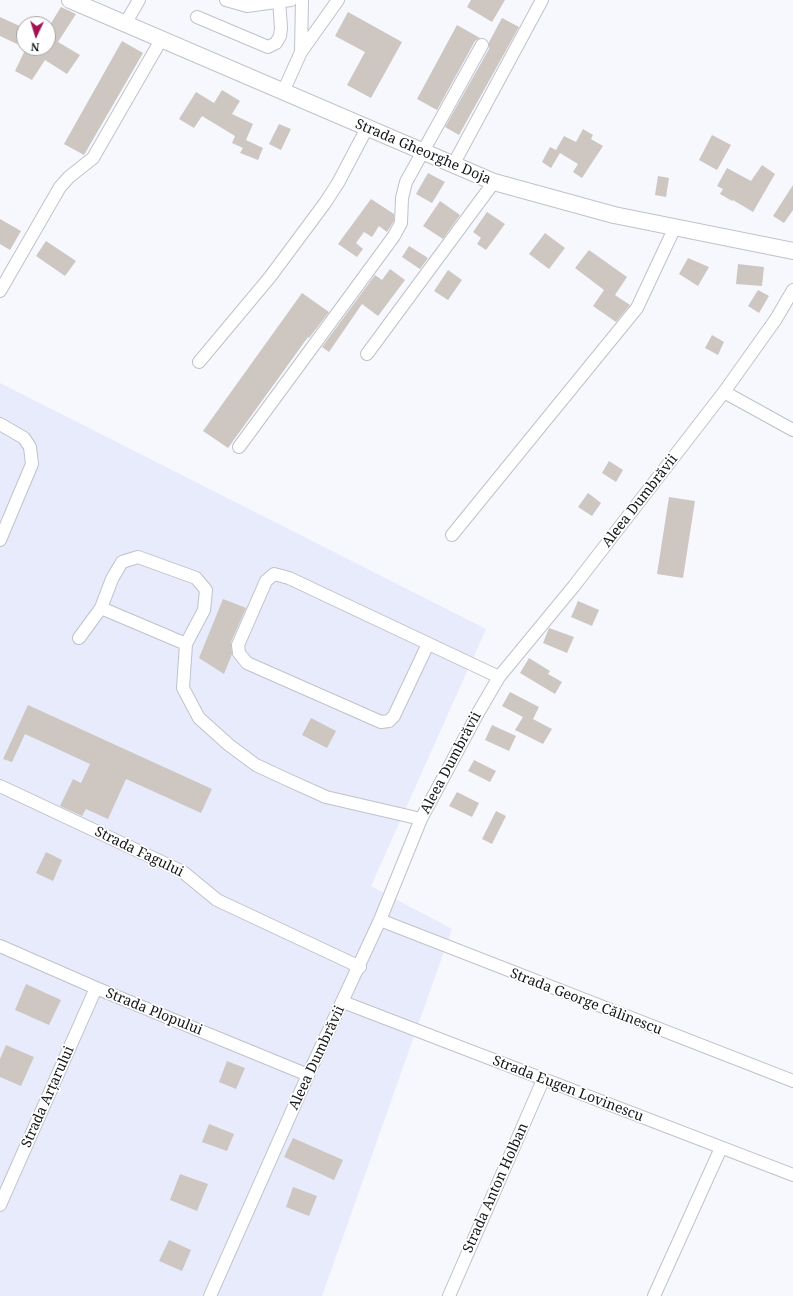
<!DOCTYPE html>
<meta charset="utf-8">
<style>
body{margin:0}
#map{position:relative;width:793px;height:1296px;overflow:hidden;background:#f6f8fe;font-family:"Noto Serif",serif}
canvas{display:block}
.north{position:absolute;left:16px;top:16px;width:40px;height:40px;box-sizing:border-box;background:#fff;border:1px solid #a1a2a3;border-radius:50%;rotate:184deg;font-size:11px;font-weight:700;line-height:16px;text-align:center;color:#151619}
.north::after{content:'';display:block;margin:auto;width:14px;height:18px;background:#a31152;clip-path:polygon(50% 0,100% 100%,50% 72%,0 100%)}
</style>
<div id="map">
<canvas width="793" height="1296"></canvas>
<div class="north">N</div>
</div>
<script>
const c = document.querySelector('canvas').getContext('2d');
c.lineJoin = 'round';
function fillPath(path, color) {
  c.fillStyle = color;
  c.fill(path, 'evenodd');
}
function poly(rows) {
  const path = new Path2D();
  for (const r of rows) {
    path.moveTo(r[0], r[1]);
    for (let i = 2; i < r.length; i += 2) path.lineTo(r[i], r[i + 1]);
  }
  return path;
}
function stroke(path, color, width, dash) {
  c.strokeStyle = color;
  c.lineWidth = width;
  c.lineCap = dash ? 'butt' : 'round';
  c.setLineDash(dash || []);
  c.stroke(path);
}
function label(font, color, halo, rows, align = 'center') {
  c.font = font + ' "Noto Serif",serif';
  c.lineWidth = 3.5;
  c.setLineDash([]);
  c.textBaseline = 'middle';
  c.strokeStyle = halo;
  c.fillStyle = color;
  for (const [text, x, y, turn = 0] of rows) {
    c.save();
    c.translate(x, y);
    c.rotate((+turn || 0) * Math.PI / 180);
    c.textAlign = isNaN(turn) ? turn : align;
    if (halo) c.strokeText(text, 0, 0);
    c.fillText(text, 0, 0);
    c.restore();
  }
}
const built = poly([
 [0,383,486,629,371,886,452,929,322,1296,0,1296]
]);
const building = poly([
 [471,0,505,0,492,22,467,7],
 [61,7,76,14,58,42,80,55,67,74,45,60,32,80,15,71,26,48,48,48,48,28],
 [348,12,402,42,371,98,347,85,365,52,335,36],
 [0,17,24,28,17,44,0,36],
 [502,18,519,27,459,135,445,127,489,49,489,42],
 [457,25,480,38,475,41,437,110,417,99],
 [122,41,143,53,84,155,64,144],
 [222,90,240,101,232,114,253,124,246,140,263,148,258,160,240,153,243,148,232,143,235,136,202,116,194,128,179,119,196,92,214,103],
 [279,124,291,129,281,150,269,144],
 [583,129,593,135,591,139,603,146,582,178,573,172,578,164,560,153,551,168,542,162,550,147,556,150,564,136,576,142],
 [712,135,731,145,717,170,699,160],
 [762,165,775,174,753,212,733,200,732,201,720,194,723,189,717,186,727,168,751,181],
 [428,173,445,182,432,203,416,194],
 [658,176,669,178,666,197,655,195],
 [793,185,793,210,784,223,773,216],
 [371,199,394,214,394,221,387,232,379,226,372,237,364,232,356,243,363,249,357,257,338,244],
 [440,201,460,215,443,239,423,226],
 [487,212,505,224,486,250,477,244,481,238,473,232],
 [0,219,21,231,10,250,0,244],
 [545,233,565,248,549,269,529,254],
 [46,241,76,261,65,276,36,256],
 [409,246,428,258,420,269,402,257],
 [589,250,627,277,615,295,630,305,616,322,593,306,604,290,575,268],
 [688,258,709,267,698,286,679,274],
 [738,264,764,267,762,286,736,284],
 [390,269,405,280,378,316,362,304,329,352,322,347,375,275,382,280],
 [448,270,462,280,448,300,434,291],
 [758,290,769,296,759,313,748,306],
 [302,293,329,312,309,338,308,337,228,448,203,431],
 [712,335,724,342,718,355,705,348],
 [609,461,623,470,616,482,602,473],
 [588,493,601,503,592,516,578,507],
 [669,497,695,501,683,578,657,574],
 [223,599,246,608,231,642,232,654,224,674,199,658],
 [578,601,599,610,592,626,571,617],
 [549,628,574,637,567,653,543,643],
 [529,658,550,671,548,674,562,682,555,694,520,673],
 [510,692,539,707,533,719,552,729,543,744,515,730,523,717,502,706],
 [28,705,212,789,201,813,126,779,108,819,86,809,82,816,60,806,73,779,81,783,90,764,25,734,12,762,3,759],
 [311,718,336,731,327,748,302,735],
 [492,725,516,736,509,751,485,740],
 [474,760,496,771,490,782,468,771],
 [457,792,479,803,472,817,449,806],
 [496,811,506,816,492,844,482,839],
 [46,852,62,860,53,881,36,873],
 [26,984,61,1000,49,1025,15,1010],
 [6,1045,34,1057,21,1086,0,1077,0,1059],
 [227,1061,245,1068,236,1089,219,1082],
 [209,1124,234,1134,227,1151,202,1142],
 [293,1138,343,1160,334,1180,284,1157],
 [180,1174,208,1184,197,1211,170,1200],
 [293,1187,317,1196,309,1216,286,1207],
 [169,1240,191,1250,182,1271,159,1261]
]);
const minor = poly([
 [226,0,247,6,291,0],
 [197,17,268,47,276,43,280,36,281,28,279,0],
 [125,24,139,0],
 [301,52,302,0],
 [283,92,301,52,338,0],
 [453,165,542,0],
 [0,291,60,187,69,177,93,158,161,40],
 [367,354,494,182],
 [199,362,270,277,325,203,338,183,367,128],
 [724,392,793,430],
 [0,424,24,438,30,447,32,464,0,540],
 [239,447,394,236,401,223,402,198,406,182,482,45],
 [452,535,637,308,675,227],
 [101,608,186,644],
 [79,638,101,608,112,579,122,562,138,557,196,578,206,590,204,610,186,644,183,688,199,718,229,745,256,765,286,779,326,797,421,819],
 [428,644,394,716,389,721,381,722,247,663,239,653,238,645,266,581,274,574,289,578,499,677],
 [0,786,183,872,217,900,360,967],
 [380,920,793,1081],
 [0,946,96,988,308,1075],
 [343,1002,793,1175],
 [0,1205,96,988],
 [210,1296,308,1075,380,920,421,819,478,713,499,677,574,586,724,392,776,319,793,290],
 [449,1296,543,1080],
 [654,1296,721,1148]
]);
const major = poly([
 [70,0,494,182,614,215,793,251]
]);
const streetNames = [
 ["Strada Gheorghe Doja",423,152,23],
 ["Aleea Dumbrăvii",640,501,-52],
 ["Aleea Dumbrăvii",451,763,-62],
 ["Strada Fagului",139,852,26],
 ["Strada George Călinescu",586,1002,21],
 ["Strada Plopului",154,1012,22],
 ["Aleea Dumbrăvii",317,1058,-65],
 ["Strada Eugen Lovinescu",568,1089,21],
 ["Strada Arțarului",48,1097,-66],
 ["Strada Anton Holban",496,1188,-66]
];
fillPath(built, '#e7ebfb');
fillPath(building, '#cec6c1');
stroke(minor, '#bfc2ca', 14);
stroke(major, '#bfc2ca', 18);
stroke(minor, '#fff', 12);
stroke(major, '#fff', 16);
label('14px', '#151619', '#fff', streetNames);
</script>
